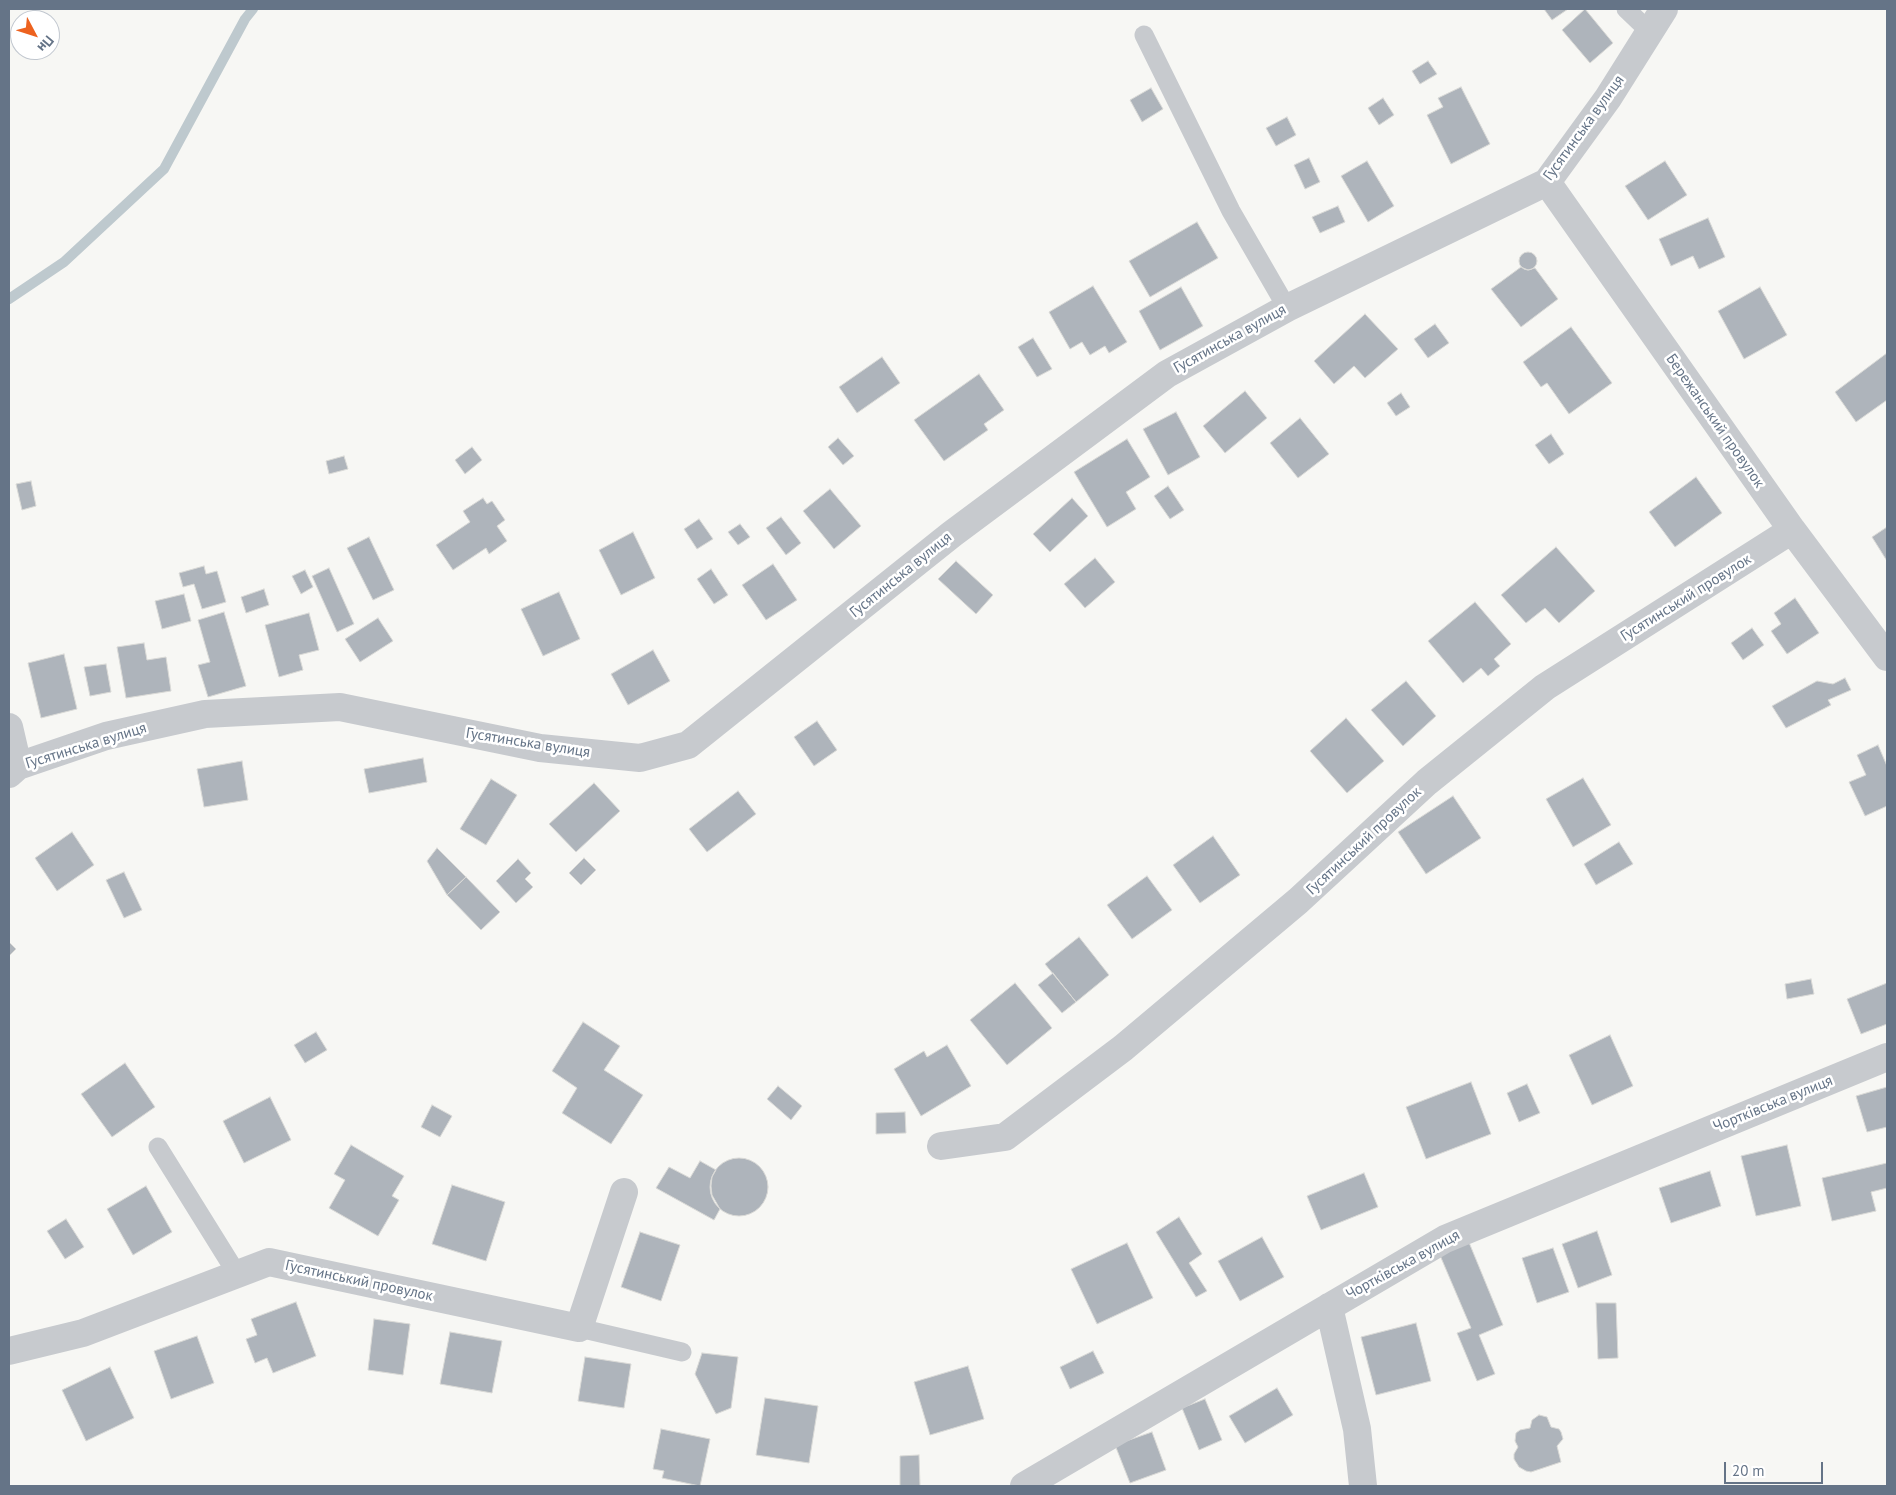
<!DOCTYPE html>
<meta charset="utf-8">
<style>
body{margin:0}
#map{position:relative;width:1896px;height:1495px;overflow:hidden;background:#f7f7f4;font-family:"PT Sans",sans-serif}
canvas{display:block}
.frame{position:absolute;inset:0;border:10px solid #657487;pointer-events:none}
.north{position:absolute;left:10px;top:10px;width:50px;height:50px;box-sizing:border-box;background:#fff;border:1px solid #c1c7cf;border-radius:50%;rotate:130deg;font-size:14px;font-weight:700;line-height:20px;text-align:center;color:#657487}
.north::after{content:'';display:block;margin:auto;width:18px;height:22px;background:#ed621f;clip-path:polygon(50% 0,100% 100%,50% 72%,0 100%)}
.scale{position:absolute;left:1724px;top:1462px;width:99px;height:22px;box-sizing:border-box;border:2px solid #657487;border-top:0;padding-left:6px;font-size:15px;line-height:18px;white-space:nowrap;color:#657487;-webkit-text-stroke:4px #fff;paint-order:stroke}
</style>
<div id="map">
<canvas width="1896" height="1495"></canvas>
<div class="frame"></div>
<div class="north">Пн</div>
<div class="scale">20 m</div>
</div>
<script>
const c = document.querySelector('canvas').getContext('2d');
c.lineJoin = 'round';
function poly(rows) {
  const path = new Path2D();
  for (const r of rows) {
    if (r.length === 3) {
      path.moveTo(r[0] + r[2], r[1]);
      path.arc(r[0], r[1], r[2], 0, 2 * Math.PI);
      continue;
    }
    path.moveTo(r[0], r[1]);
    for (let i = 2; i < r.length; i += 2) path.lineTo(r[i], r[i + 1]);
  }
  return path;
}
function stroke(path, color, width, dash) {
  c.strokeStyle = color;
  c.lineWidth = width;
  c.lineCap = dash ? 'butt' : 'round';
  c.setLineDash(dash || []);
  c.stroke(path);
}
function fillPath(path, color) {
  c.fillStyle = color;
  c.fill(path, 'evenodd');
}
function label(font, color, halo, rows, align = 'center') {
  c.font = font + ' "PT Sans",sans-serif';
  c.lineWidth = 5;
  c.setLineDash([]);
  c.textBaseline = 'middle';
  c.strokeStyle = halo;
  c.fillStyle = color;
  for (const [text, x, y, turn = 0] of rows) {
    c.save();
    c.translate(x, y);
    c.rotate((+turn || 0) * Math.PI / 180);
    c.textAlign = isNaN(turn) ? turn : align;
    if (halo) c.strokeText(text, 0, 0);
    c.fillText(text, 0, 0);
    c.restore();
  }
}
const stream = poly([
 [9,299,64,262,164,169,245,19,253,9]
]);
const building = poly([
 [1544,9,1568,9,1552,20,1544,9],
 [1585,9,1613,43,1590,63,1562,30,1585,9],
 [1428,61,1437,74,1420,84,1412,71,1428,61],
 [1461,87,1490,144,1451,164,1427,115,1443,107,1438,98,1461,87],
 [1151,88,1163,109,1142,122,1130,100,1151,88],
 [1383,98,1394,115,1379,125,1368,108,1383,98],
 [1287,117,1296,135,1276,146,1266,128,1287,117],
 [1309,158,1320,182,1305,189,1294,165,1309,158],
 [1367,161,1394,206,1368,222,1341,176,1367,161],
 [1665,161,1687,195,1648,220,1625,186,1665,161],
 [1338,206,1345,222,1320,233,1312,217,1338,206],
 [1708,218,1725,257,1699,269,1693,256,1671,266,1659,239,1708,218],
 [1197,222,1218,258,1150,297,1129,261,1197,222],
 [1528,261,9],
 [1521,267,1528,270,1535,268,1558,299,1521,327,1491,289,1521,267],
 [1093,286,1127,342,1109,353,1105,346,1090,355,1082,342,1070,349,1049,312,1093,286],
 [1181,287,1203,326,1160,350,1139,311,1181,287],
 [1760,287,1787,335,1744,359,1718,311,1760,287],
 [1365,314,1398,349,1365,378,1354,366,1334,384,1314,361,1365,314],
 [1435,324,1449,343,1428,358,1414,339,1435,324],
 [1571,327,1612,383,1569,414,1547,383,1541,387,1523,362,1571,327],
 [1033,338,1052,369,1037,377,1018,347,1033,338],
 [1887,353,1887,400,1856,422,1835,392,1887,353],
 [882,357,900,383,857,413,839,387,882,357],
 [979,374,1004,410,984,424,988,430,944,461,914,420,979,374],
 [1245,391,1267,418,1225,453,1203,426,1245,391],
 [1401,393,1410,407,1396,416,1387,403,1401,393],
 [1176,412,1200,457,1168,475,1143,429,1176,412],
 [1300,418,1329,454,1298,478,1270,443,1300,418],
 [1551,434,1564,454,1549,464,1535,445,1551,434],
 [838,438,854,456,843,465,828,447,838,438],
 [1127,439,1150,477,1126,492,1136,509,1107,527,1074,472,1127,439],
 [472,447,482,460,465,474,455,460,472,447],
 [344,456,348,469,329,474,326,461,344,456],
 [1696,477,1722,513,1675,547,1649,512,1696,477],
 [31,481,36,506,22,510,16,484,31,481],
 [1168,486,1184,510,1170,519,1154,496,1168,486],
 [830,489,861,526,834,549,803,511,830,489],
 [483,498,487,504,492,501,505,520,497,526,507,541,489,554,486,548,453,570,436,545,470,522,463,511,483,498],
 [1072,498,1088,516,1050,552,1033,534,1072,498],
 [781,517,801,543,786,555,766,528,781,517],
 [699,519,713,539,697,549,684,529,699,519],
 [740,524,750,537,738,545,728,532,740,524],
 [1887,527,1887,561,1872,537,1887,527],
 [633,532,655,578,621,595,599,550,633,532],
 [369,537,394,590,373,600,347,548,369,537],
 [1556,547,1595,591,1559,623,1545,608,1526,623,1501,595,1556,547],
 [1095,558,1115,582,1085,608,1064,584,1095,558],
 [956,561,993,595,976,614,938,579,956,561],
 [773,564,797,600,766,620,742,585,773,564],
 [204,566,206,574,217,571,226,602,202,609,194,584,183,587,179,573,204,566],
 [329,568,354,624,337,632,312,576,329,568],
 [711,569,728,595,714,604,697,579,711,569],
 [305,570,313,587,301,594,292,576,305,570],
 [264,589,269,605,246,613,241,597,264,589],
 [559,592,580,639,543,656,521,609,559,592],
 [184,594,191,621,162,629,155,601,184,594],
 [1795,598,1819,633,1787,654,1771,631,1781,624,1774,613,1795,598],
 [1475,602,1511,644,1494,659,1500,666,1488,676,1481,668,1463,683,1428,641,1475,602],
 [224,612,246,686,208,697,198,665,210,662,198,620,224,612],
 [309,613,319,650,299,655,303,670,279,677,265,625,309,613],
 [378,618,393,641,360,662,345,639,378,618],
 [1752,628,1764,645,1743,660,1731,643,1752,628],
 [144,643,147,660,166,657,171,691,126,698,117,647,144,643],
 [653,650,670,681,628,705,611,674,653,650],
 [64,654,77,709,41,718,28,663,64,654],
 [106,664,111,692,90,696,84,667,106,664],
 [1845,678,1851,690,1828,700,1831,705,1786,728,1772,706,1817,681,1833,684,1845,678],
 [1406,681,1436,716,1403,746,1371,710,1406,681],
 [1346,718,1384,761,1347,793,1310,751,1346,718],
 [817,721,837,750,814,766,794,737,817,721],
 [1878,745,1887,766,1887,806,1865,816,1849,782,1866,775,1857,755,1878,745],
 [423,758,427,782,369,793,364,769,423,758],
 [242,761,248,800,204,807,197,769,242,761],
 [1583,778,1611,825,1573,847,1546,799,1583,778],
 [491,779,517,795,486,845,460,829,491,779],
 [594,783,620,811,576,852,549,824,594,783],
 [738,791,756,814,707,852,689,829,738,791],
 [1453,796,1481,838,1426,874,1398,832,1453,796],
 [72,832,94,865,57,891,35,858,72,832],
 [1213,836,1240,875,1200,903,1173,865,1213,836],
 [1619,842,1633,864,1596,885,1584,864,1619,842],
 [437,848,466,877,447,895,427,861,437,848],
 [584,858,596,870,581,885,569,873,584,858],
 [518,859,531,873,525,879,533,887,516,903,496,881,518,859],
 [124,872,142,910,124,918,106,880,124,872],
 [1147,876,1172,910,1132,939,1107,905,1147,876],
 [466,877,500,912,481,930,447,895,466,877],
 [1079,937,1109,975,1076,1002,1045,964,1079,937],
 [9,942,16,949,9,956,9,942],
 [1053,973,1076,1002,1062,1013,1038,985,1053,973],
 [1811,979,1814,994,1787,999,1785,984,1811,979],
 [1015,983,1052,1028,1007,1065,970,1020,1015,983],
 [1887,983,1887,1024,1861,1034,1847,999,1887,983],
 [583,1022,620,1046,604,1070,643,1095,611,1144,562,1113,577,1088,552,1071,583,1022],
 [316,1032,327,1050,305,1063,294,1045,316,1032],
 [1610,1035,1633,1086,1592,1105,1569,1055,1610,1035],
 [947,1045,971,1086,921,1116,894,1069,924,1051,927,1057,947,1045],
 [125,1063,155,1107,112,1137,81,1094,125,1063],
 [1471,1082,1491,1134,1426,1159,1406,1107,1471,1082],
 [1527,1084,1540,1113,1519,1122,1507,1093,1527,1084],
 [778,1086,802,1106,791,1120,767,1099,778,1086],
 [1887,1087,1887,1127,1867,1132,1856,1096,1887,1087],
 [270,1097,291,1140,244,1163,223,1121,270,1097],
 [432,1105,452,1116,440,1137,421,1127,432,1105],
 [905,1112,906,1133,876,1134,876,1113,905,1112],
 [351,1145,404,1176,392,1196,399,1200,378,1236,329,1208,345,1180,334,1174,351,1145],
 [1787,1145,1801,1206,1756,1216,1741,1156,1787,1145],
 [739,1187,29],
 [700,1161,716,1170,712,1177,711,1186,712,1195,720,1209,714,1220,656,1188,669,1167,690,1178,700,1161],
 [1887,1163,1887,1188,1871,1192,1876,1211,1832,1221,1822,1178,1887,1163],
 [1710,1171,1721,1206,1671,1223,1659,1188,1710,1171],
 [1364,1173,1378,1207,1321,1230,1307,1196,1364,1173],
 [452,1185,505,1202,486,1261,432,1244,452,1185],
 [146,1186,172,1232,133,1255,107,1209,146,1186],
 [1179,1217,1202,1254,1189,1263,1207,1291,1196,1297,1156,1232,1179,1217],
 [66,1219,84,1247,65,1259,47,1231,66,1219],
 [1597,1231,1612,1275,1578,1288,1562,1244,1597,1231],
 [640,1232,680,1245,661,1301,621,1287,640,1232],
 [1262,1237,1284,1277,1240,1301,1218,1261,1262,1237],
 [1468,1240,1503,1325,1479,1335,1495,1374,1477,1381,1457,1333,1471,1328,1439,1253,1468,1240],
 [1127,1243,1153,1298,1097,1324,1071,1269,1127,1243],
 [1553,1248,1569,1292,1537,1303,1522,1258,1553,1248],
 [296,1302,316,1356,273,1373,267,1358,255,1363,246,1339,257,1335,251,1319,296,1302],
 [1596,1303,1616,1303,1618,1358,1598,1359,1596,1303],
 [374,1319,410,1324,403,1375,368,1370,374,1319],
 [1416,1323,1431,1381,1376,1395,1361,1337,1416,1323],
 [450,1332,502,1341,492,1393,440,1384,450,1332],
 [197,1336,214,1383,171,1399,154,1351,197,1336],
 [1093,1351,1104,1373,1070,1389,1060,1367,1093,1351],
 [702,1353,738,1357,731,1408,716,1414,695,1374,702,1353],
 [585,1357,631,1364,624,1408,578,1401,585,1357],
 [968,1366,984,1419,930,1435,914,1382,968,1366],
 [110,1367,134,1418,86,1441,62,1390,110,1367],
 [1277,1388,1293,1415,1245,1443,1229,1416,1277,1388],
 [765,1398,818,1406,809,1463,756,1455,765,1398],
 [1205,1399,1222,1440,1199,1450,1182,1408,1205,1399],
 [1539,1415,1547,1417,1551,1427,1559,1429,1561,1432,1563,1439,1557,1446,1561,1462,1531,1472,1526,1471,1519,1467,1514,1459,1514,1454,1518,1447,1515,1441,1516,1433,1520,1430,1530,1428,1532,1420,1539,1415],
 [661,1429,710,1439,700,1486,662,1478,664,1471,653,1469,661,1429],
 [1152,1432,1166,1470,1130,1483,1115,1445,1152,1432],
 [919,1455,920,1486,900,1486,900,1456,919,1455]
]);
const service = poly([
 [1626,9,1650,32],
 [1144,35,1231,211,1287,308],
 [158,1147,237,1274],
 [579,1328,682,1352]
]);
const minor = poly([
 [1547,182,1792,530,1887,657],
 [9,727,18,766],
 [9,774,18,766,106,736,205,714,340,707,540,748,640,758,688,745,952,534,1167,374,1287,308,1547,182,1608,98,1664,9],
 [941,1146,1005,1137,1123,1048,1298,901,1427,782,1545,687,1792,530],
 [1329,1307,1357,1429,1363,1486],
 [9,1351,83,1333,269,1262,579,1328,624,1192],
 [1024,1486,1445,1239,1887,1057]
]);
const streetNames = [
 ["Гусятинська вулиця",1584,128,-54],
 ["Гусятинська вулиця",1230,339,-29],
 ["Бережанський провулок",1715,421,55],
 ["Гусятинська вулиця",901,575,-39],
 ["Гусятинський провулок",1686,598,-32],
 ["Гусятинська вулиця",528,743,9],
 ["Гусятинська вулиця",86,746,-17],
 ["Гусятинський провулок",1364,841,-43],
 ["Чортківська вулиця",1773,1104,-22],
 ["Чортківська вулиця",1403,1265,-29],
 ["Гусятинський провулок",359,1281,12]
];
stroke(stream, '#bec9ce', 10);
fillPath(building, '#aeb4bb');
stroke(building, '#d9d9d6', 1);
stroke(service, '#c7cace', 19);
stroke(minor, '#c7cace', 28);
label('15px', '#657487', '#fff', streetNames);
</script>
